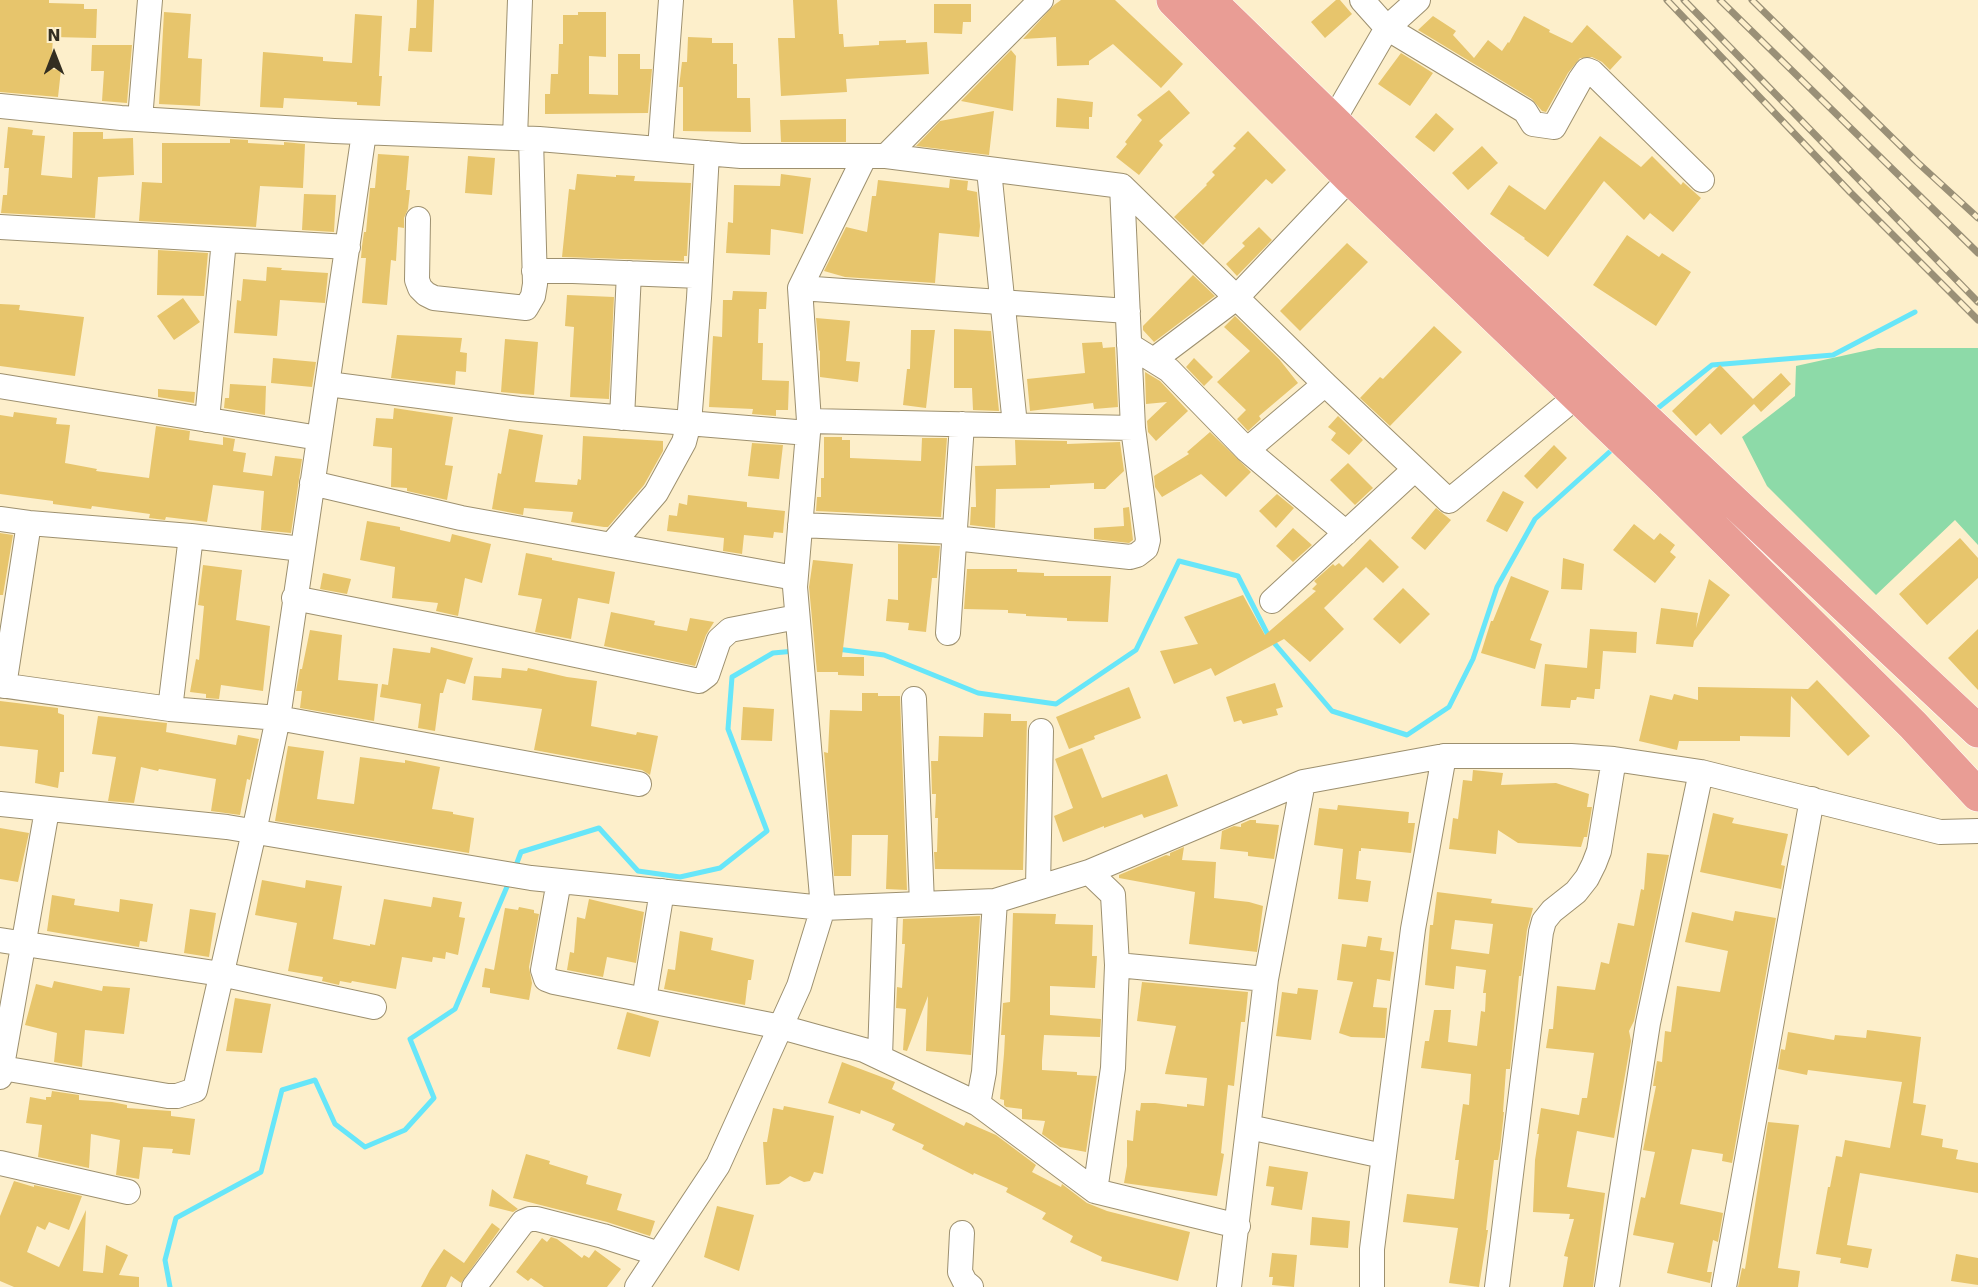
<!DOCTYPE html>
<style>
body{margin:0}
#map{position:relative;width:1978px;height:1287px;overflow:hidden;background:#fdefcb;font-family:"DejaVu Sans",sans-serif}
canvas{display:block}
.north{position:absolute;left:24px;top:24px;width:60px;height:60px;-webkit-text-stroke:4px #fdefcb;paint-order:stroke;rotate:0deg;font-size:16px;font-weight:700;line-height:24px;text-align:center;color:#332e21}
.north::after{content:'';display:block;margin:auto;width:21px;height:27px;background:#332e21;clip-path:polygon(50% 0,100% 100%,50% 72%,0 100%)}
</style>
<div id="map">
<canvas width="1978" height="1287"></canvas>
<div class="north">N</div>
</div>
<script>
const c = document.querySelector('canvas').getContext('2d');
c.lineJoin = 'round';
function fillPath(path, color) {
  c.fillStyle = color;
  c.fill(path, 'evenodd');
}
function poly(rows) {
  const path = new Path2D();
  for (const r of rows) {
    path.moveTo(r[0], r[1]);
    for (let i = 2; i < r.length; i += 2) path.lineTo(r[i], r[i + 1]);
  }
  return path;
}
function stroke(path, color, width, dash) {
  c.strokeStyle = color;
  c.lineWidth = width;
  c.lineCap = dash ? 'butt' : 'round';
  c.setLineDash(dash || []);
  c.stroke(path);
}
const green = poly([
 [1878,348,1978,348,1978,545,1955,520,1876,595,1767,486,1742,437,1795,396,1796,366]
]);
const stream = poly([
 [1653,412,1712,365,1833,355,1915,312],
 [837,649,884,655,978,693,1056,704,1136,650,1179,561,1238,576,1269,637,1332,711,1407,735,1449,707,1473,659,1497,587,1535,519,1615,447],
 [515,868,521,852,599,828,638,871,680,877,720,868,767,831,728,729,732,677,773,653,795,651],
 [170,1287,165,1260,176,1218,261,1172,282,1090,315,1080,335,1124,365,1147,405,1130,434,1098,410,1039,455,1009,509,882]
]);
const building = poly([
 [0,0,49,0,49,3,84,4,84,9,97,9,96,38,53,37,51,69,61,70,58,97,0,92],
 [417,0,434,0,432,52,408,51,410,28,416,28],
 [793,0,837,0,839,34,843,34,844,47,879,45,879,41,906,40,906,43,927,42,929,74,846,79,847,92,781,96,778,38,795,38],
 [1061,0,1115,0,1183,64,1161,88,1113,44,1089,61,1089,65,1057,66,1056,37,1023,39,1054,5],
 [1336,0,1340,0,1352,14,1325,38,1311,22],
 [934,4,971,4,971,22,963,22,962,34,934,33],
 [164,12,191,14,188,58,202,59,200,106,159,104],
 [578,12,606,12,606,57,589,56,589,94,618,95,618,54,640,54,640,69,652,69,648,113,545,114,545,94,550,94,551,74,558,74,559,44,563,44,563,15,578,15],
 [355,14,382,16,379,76,382,76,380,106,357,105,357,102,284,98,283,108,260,107,263,52,323,57,323,61,352,63],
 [1433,16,1456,31,1453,35,1474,58,1488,40,1502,51,1508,42,1509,43,1524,16,1550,30,1549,32,1572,43,1587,25,1622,57,1610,70,1602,62,1592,57,1580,58,1568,73,1546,112,1542,111,1532,99,1418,30],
 [688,37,712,38,712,43,733,43,733,64,737,64,737,98,750,98,751,132,683,131,683,87,679,87,682,62,687,62],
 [92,45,132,45,127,103,102,101,104,71,91,71],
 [1011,50,1016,56,1013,111,961,101],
 [1401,53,1433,73,1410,106,1378,84],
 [1169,90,1190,113,1159,141,1163,145,1139,175,1116,157,1127,144,1125,142,1142,120,1137,115],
 [1057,98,1093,102,1092,117,1089,117,1089,129,1056,127],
 [994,111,989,155,916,146,940,121],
 [1436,113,1454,129,1434,152,1415,137],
 [846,119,846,142,781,142,780,120],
 [8,127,33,130,32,135,45,136,41,175,72,178,73,132,103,132,103,139,133,138,134,175,98,177,95,218,1,213,3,195,7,195,9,168,4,168],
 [1248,131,1286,170,1272,184,1266,179,1203,245,1174,217,1207,185,1206,184,1215,175,1212,172,1236,148,1233,146],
 [1600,136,1641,167,1652,156,1681,185,1683,182,1701,198,1673,232,1650,213,1644,220,1604,181,1548,257,1524,239,1525,238,1490,214,1509,185,1545,210],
 [230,139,248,140,248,143,284,145,284,142,305,144,303,188,260,186,256,227,139,221,142,182,162,183,162,143,230,143],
 [1482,146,1498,163,1468,190,1452,173],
 [378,154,409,156,406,190,410,190,408,209,404,218,404,228,398,227,396,261,391,260,387,305,362,303,366,258,361,258,362,246,364,232,366,232,370,188,375,188],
 [468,156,495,158,492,195,465,193],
 [577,174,616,177,616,175,635,176,634,181,691,183,687,256,684,256,684,261,562,257,569,189,575,190],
 [781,174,811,178,803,234,771,229,770,255,726,253,728,222,733,223,734,185,780,186],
 [950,179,968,181,967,190,977,192,980,226,979,237,939,233,935,283,845,277,824,271,846,227,867,232,872,196,876,196,878,180,949,188],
 [304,194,336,195,334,232,302,230],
 [1259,227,1272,240,1237,276,1226,264,1245,246,1242,243],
 [1627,235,1659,257,1662,253,1691,272,1656,326,1593,285],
 [1347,243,1368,262,1300,331,1280,311],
 [158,250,208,253,204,296,157,295],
 [267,267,282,268,281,270,328,273,325,303,280,300,277,336,234,333,237,300,241,301,243,279,266,281],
 [1193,275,1215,296,1154,342,1143,330,1143,326],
 [733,291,767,292,766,309,759,309,758,343,763,343,762,380,789,381,788,410,776,410,776,416,752,414,753,409,709,407,713,336,722,337,723,300,732,300],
 [567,295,614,297,609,399,570,397,574,327,565,326],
 [183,298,200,322,174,340,157,316],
 [0,304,20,305,19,310,84,317,75,376,0,366],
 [1235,316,1279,359,1298,383,1259,416,1261,419,1248,431,1237,419,1246,410,1217,382,1250,351,1224,327],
 [816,318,850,321,846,361,860,362,858,382,820,377,820,351,819,350],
 [1434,326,1462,352,1390,426,1360,398,1380,377,1383,379],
 [954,329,991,331,999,411,973,410,972,388,954,388],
 [911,330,935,330,926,408,903,405,907,369,910,369],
 [397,335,462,338,460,352,467,353,466,372,456,371,455,385,391,378],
 [505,339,538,342,534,395,501,392],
 [1102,342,1103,348,1115,347,1118,407,1094,409,1093,403,1030,411,1027,379,1085,373,1082,343],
 [273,358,316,362,312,387,271,383],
 [1194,358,1213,377,1204,386,1186,367],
 [1720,365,1753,399,1781,373,1791,384,1761,412,1754,404,1721,435,1710,423,1696,436,1672,411],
 [1145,372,1160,381,1188,411,1156,441,1148,432,1147,421,1167,402,1146,404],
 [230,384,266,386,265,415,224,408,225,398,229,398],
 [158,389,195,392,194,403,158,397],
 [394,408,453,417,445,465,453,466,447,500,407,491,407,488,391,487,392,448,373,446,376,418,393,419],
 [14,412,57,418,56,424,70,425,65,463,97,469,96,471,149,478,156,426,190,431,189,440,223,445,223,437,235,439,233,451,246,453,243,472,272,476,275,456,302,459,291,533,261,530,264,491,213,485,207,522,166,517,165,520,149,518,150,514,92,506,91,509,53,504,53,501,0,494,0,415,13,417],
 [1338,416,1363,440,1349,455,1331,440,1336,433,1328,427],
 [509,429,543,435,535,482,577,485,578,479,581,480,583,436,663,441,663,451,644,485,608,527,604,527,571,522,573,512,524,508,523,515,492,509,498,473,501,474],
 [1210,432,1251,472,1226,497,1201,474,1162,497,1155,487,1154,476,1189,454,1187,452],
 [824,437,842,437,842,440,850,440,850,458,921,461,922,438,947,438,941,517,816,511,817,497,821,497,821,478,824,478],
 [1015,440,1067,441,1067,444,1120,442,1124,471,1105,489,1094,489,1094,483,1050,485,1050,488,996,489,995,528,970,525,971,507,976,507,975,466,1016,465],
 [752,443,783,445,779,479,748,476],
 [1554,445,1567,458,1537,489,1524,476],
 [1348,463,1373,488,1355,505,1330,480],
 [1503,491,1524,502,1507,532,1486,521],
 [1277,494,1294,508,1276,528,1259,511],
 [688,495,747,502,747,507,785,511,783,533,774,532,773,538,744,535,742,554,723,551,724,538,667,531,669,515,677,516,679,503,687,505],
 [1129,507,1133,540,1129,543,1094,539,1094,528,1124,526,1123,508],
 [1436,508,1451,520,1425,550,1411,538],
 [367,521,400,527,400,530,450,542,452,534,491,544,482,583,465,578,458,616,436,611,438,603,392,598,395,567,360,560],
 [1634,524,1654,540,1660,533,1675,545,1670,552,1676,557,1655,583,1613,550],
 [1293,528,1312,545,1293,562,1276,546],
 [0,533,13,535,3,595,0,595],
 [1960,538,1978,558,1978,578,1927,625,1899,594],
 [1370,539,1399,567,1383,583,1366,567,1324,608,1344,629,1310,662,1284,639,1215,676,1211,668,1174,684,1160,651,1198,644,1184,617,1243,595,1265,635,1316,591,1312,589,1317,584,1314,581,1333,564,1335,566,1339,563,1343,567],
 [898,544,940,546,937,578,932,578,926,632,908,630,909,623,886,621,888,599,898,600],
 [526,553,552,558,552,560,615,572,609,604,578,598,571,639,535,632,542,599,518,595],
 [1563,558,1584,564,1582,590,1561,589],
 [813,560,853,564,842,657,864,657,864,676,838,675,838,672,817,672,809,587],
 [203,565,242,570,236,620,270,626,263,691,221,685,219,699,206,698,206,694,190,692,196,659,199,660,204,606,198,605],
 [967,569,1017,569,1017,572,1044,573,1044,576,1111,576,1108,622,1067,621,1067,618,1026,616,1026,614,1008,613,1008,610,964,609],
 [323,573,351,579,347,594,320,589],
 [1511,576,1549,591,1530,640,1542,644,1535,669,1481,653,1491,621,1493,621],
 [1709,579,1730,595,1694,641,1693,647,1656,644,1661,608,1698,613,1696,628],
 [1403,588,1430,614,1400,644,1373,619],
 [611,612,655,621,654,625,687,631,690,618,714,622,706,635,695,666,604,646],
 [1590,629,1637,632,1636,653,1603,651,1600,689,1595,689,1594,699,1577,697,1576,700,1571,700,1570,708,1541,706,1545,664,1587,668],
 [1978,629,1978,690,1948,658],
 [310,630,342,635,338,680,378,684,374,721,300,708,302,691,296,691,300,669,302,669],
 [431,647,473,658,465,684,447,679,443,693,440,693,435,731,418,728,421,704,380,697,382,684,388,685,393,648,430,653],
 [502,668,527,671,528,668,567,677,597,681,591,726,636,735,637,732,658,736,650,775,642,770,534,750,542,709,472,700,474,676,501,678],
 [1817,680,1870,736,1848,756,1791,696,1790,737,1740,736,1740,741,1679,741,1677,750,1639,741,1650,695,1672,700,1674,694,1698,700,1698,687,1808,689],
 [1275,683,1283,707,1276,709,1278,715,1243,724,1241,720,1234,722,1226,697],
 [1129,687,1141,718,1094,736,1095,739,1069,749,1056,717],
 [862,693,878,693,878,696,900,696,907,890,886,889,888,835,852,835,851,876,834,876,824,752,828,753,830,710,862,711],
 [0,701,58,708,58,713,64,715,64,772,60,772,58,788,35,783,38,750,0,746],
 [743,707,774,709,772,741,741,740],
 [984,713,1011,714,1011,721,1027,721,1023,870,935,869,934,852,937,852,938,818,935,818,936,794,932,794,931,761,938,761,939,736,983,737],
 [98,716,167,723,166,732,236,745,238,735,259,739,250,780,247,779,240,815,211,811,216,779,159,769,158,771,141,767,134,803,108,801,116,757,92,754],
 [288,746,324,751,317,799,354,804,360,757,405,763,405,760,440,767,432,809,453,812,453,814,474,818,469,853,275,821],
 [1082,748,1102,798,1167,774,1178,806,1144,818,1142,814,1104,828,1104,826,1063,842,1054,816,1073,808,1055,759],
 [1473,770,1503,773,1501,785,1556,783,1589,794,1587,807,1592,807,1587,837,1584,837,1581,847,1518,843,1498,830,1496,854,1449,849,1453,818,1458,819,1463,780,1472,781],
 [1338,805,1409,812,1408,823,1415,823,1411,853,1361,848,1361,851,1359,851,1356,879,1371,881,1368,902,1338,899,1343,849,1314,845,1319,808,1337,810],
 [1713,813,1734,818,1732,823,1788,834,1781,865,1785,866,1781,889,1700,872],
 [1250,820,1256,820,1256,823,1279,825,1274,859,1248,856,1248,852,1220,849,1222,831,1234,826,1241,827,1241,824],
 [0,828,29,833,18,882,0,879],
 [1184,847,1182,860,1216,862,1214,898,1249,902,1263,906,1257,952,1189,944,1195,892,1119,878,1119,875,1166,855,1170,856,1170,853],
 [1647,853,1669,855,1634,1021,1629,1031,1631,1041,1614,1138,1577,1131,1567,1187,1605,1193,1593,1287,1563,1287,1568,1257,1564,1256,1574,1219,1569,1219,1570,1214,1533,1212,1535,1160,1539,1134,1537,1134,1541,1108,1579,1115,1582,1098,1587,1098,1594,1053,1546,1048,1549,1029,1553,1029,1557,986,1595,990,1601,962,1609,964,1618,923,1634,926,1641,889,1644,890],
 [262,880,305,888,306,880,342,886,333,939,370,946,370,944,375,945,384,899,431,907,433,897,462,902,459,917,465,918,458,955,446,952,445,959,433,957,432,962,402,957,396,989,352,981,351,983,340,981,339,985,322,981,323,977,288,971,297,923,255,915],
 [1437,892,1492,899,1491,903,1533,908,1527,930,1521,976,1519,976,1510,1069,1506,1069,1503,1112,1504,1112,1500,1149,1498,1160,1494,1160,1486,1230,1488,1230,1479,1287,1449,1283,1458,1228,1403,1222,1407,1194,1454,1199,1459,1160,1455,1160,1463,1104,1469,1105,1471,1074,1421,1068,1425,1041,1429,1041,1434,1010,1451,1010,1448,1042,1477,1046,1481,1011,1485,1012,1486,993,1483,993,1486,970,1456,966,1454,989,1425,985,1430,925,1433,925],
 [1455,920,1493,924,1489,954,1451,949],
 [52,895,75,899,74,905,119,912,120,899,153,904,147,942,140,941,139,947,47,931],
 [589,899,644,912,636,963,607,957,603,977,567,970,570,952,574,953,577,917,585,919],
 [519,907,534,910,534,913,539,914,529,967,532,983,529,1000,490,993,490,988,482,987,485,968,494,970,505,908,518,910],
 [190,909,216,913,209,957,184,953],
 [1735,911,1776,918,1732,1163,1722,1161,1723,1154,1692,1149,1680,1204,1723,1213,1718,1242,1713,1240,1707,1272,1712,1272,1710,1283,1667,1273,1674,1243,1633,1235,1641,1197,1645,1198,1655,1152,1643,1150,1656,1086,1653,1086,1657,1061,1662,1062,1665,1031,1671,1032,1677,986,1720,992,1728,951,1685,942,1692,912,1733,921],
 [1013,913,1056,914,1055,924,1093,925,1092,956,1097,956,1095,988,1050,986,1050,1015,1101,1019,1100,1037,1044,1035,1042,1061,1042,1070,1077,1072,1077,1075,1097,1076,1086,1152,1060,1147,1042,1134,1045,1121,1022,1119,1022,1109,1006,1107,1004,1105,1004,1100,1000,1099,1004,1054,1005,1035,1001,1035,1003,1003,1010,1002],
 [980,916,971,1055,926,1051,928,996,907,1051,903,1050,906,1009,896,1008,897,987,902,988,905,944,902,944,903,919],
 [680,931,713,938,711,950,754,960,751,980,748,980,745,1005,664,989,668,969,675,970],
 [1368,936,1382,938,1380,950,1394,952,1390,981,1377,979,1373,1007,1387,1008,1385,1038,1351,1037,1339,1033,1353,982,1337,980,1342,944,1366,947],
 [54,981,102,991,103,986,130,988,124,1034,85,1030,82,1067,54,1062,57,1033,25,1025,36,984,52,988],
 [1142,982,1248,992,1245,1022,1241,1022,1234,1086,1228,1085,1221,1153,1224,1154,1217,1196,1124,1183,1127,1166,1127,1140,1133,1141,1136,1110,1140,1111,1141,1103,1155,1103,1187,1107,1187,1104,1204,1106,1207,1078,1165,1074,1176,1026,1137,1021],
 [1298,988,1318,990,1311,1040,1276,1036,1282,992,1297,994],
 [235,998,271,1004,262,1053,226,1051],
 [627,1012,659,1021,650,1057,617,1049],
 [1867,1030,1921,1037,1913,1103,1926,1105,1921,1135,1943,1139,1942,1147,1958,1150,1956,1159,1978,1163,1978,1193,1860,1173,1847,1245,1872,1249,1868,1268,1840,1263,1841,1258,1816,1254,1828,1187,1830,1187,1836,1156,1842,1157,1845,1140,1890,1148,1902,1082,1808,1070,1807,1075,1778,1069,1781,1049,1785,1050,1788,1032,1834,1040,1835,1035,1866,1038],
 [842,1062,895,1082,892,1089,964,1126,966,1122,996,1135,1036,1165,1032,1172,1061,1187,1062,1184,1087,1203,1107,1211,1190,1232,1178,1281,1101,1261,1102,1257,1070,1242,1073,1236,1042,1219,1046,1213,1006,1192,1008,1188,974,1173,973,1175,922,1149,924,1145,892,1130,895,1124,861,1110,860,1114,828,1103],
 [52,1091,79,1095,79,1100,112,1102,127,1105,127,1108,171,1111,171,1116,195,1119,190,1155,172,1153,173,1149,143,1147,139,1179,116,1175,120,1140,91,1134,89,1168,38,1157,42,1125,26,1123,30,1097,46,1100,46,1097,51,1097],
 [784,1106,834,1116,823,1174,814,1172,810,1181,804,1182,790,1176,779,1184,766,1185,763,1142,767,1142,773,1108,783,1110],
 [1768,1122,1799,1125,1778,1268,1800,1271,1798,1287,1738,1287,1742,1268,1745,1269],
 [526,1154,550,1161,549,1164,588,1176,586,1184,622,1194,617,1210,655,1221,650,1236,607,1222,513,1198],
 [1269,1166,1308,1172,1302,1210,1271,1205,1274,1187,1266,1186],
 [14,1181,34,1187,34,1185,82,1196,69,1230,49,1222,45,1230,37,1226,27,1252,59,1267,86,1210,83,1271,103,1273,106,1245,128,1255,119,1275,139,1277,139,1287,14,1287,0,1281,0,1216],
 [492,1189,518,1209,513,1212,489,1206],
 [717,1206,754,1215,739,1271,704,1257],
 [1312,1217,1350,1221,1348,1248,1310,1245],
 [492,1223,500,1229,461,1283,451,1276,446,1287,421,1287,430,1270,444,1249,464,1263],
 [551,1237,557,1239,582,1258,584,1255,589,1258,595,1250,621,1269,607,1287,544,1287,531,1278,528,1281,516,1272,542,1238,547,1242],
 [1272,1253,1297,1255,1294,1287,1272,1285,1273,1277,1269,1277],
 [1956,1254,1978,1258,1978,1285,1951,1281]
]);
const minor = poly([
 [1362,0,1387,28,1525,111,1533,124,1554,127,1580,80,1587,70,1592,72,1702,180],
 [0,106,121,118,334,131,539,139,741,156,886,156,1041,0],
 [140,119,150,0],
 [1333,121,1387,28,1418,0],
 [364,133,278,718,639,784],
 [515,138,520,0],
 [660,149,671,0],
 [886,156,1122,186,1325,384,1449,501,1577,396],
 [989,170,1015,425],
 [418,219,417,280,420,288,426,294,434,298,526,308,533,296,535,284,531,139],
 [0,227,348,247],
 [534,271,573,271,700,276],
 [800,288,1128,311],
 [1129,345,1169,370,1247,450,1346,533],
 [1155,359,1236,298,1350,178],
 [328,384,519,409,808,433],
 [0,386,319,438],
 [622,418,629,273],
 [207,420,224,240],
 [809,421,1133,428,1122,186],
 [1247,450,1325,384],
 [312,483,461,518,795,578],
 [0,519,29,523,191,536,170,709,278,718,254,832,195,1090,177,1096,168,1096,2,1068],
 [800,525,955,532],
 [191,536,302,549],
 [954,538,1130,557,1137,555,1146,548,1148,540,1133,428],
 [611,545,656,493,684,442,689,423,699,298,707,153],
 [294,598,462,631,699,681,707,675,719,640,730,630,797,617],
 [1272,601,1415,469],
 [948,633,962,424],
 [0,685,170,709],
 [4,686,29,523],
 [914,699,922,904],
 [0,804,227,827,531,878,823,908,795,587,809,421,800,288,865,156],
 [1089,872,1303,782],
 [559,881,543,970,546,979,554,982,781,1027,864,1050,978,1104,1095,1191,1238,1226],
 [1038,887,1041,731],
 [0,940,221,974,374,1007],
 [644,1000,662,891],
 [880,1057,885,906],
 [0,1077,47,810],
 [978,1104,984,1072,995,901],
 [1249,1127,1383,1156],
 [0,1163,128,1192],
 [1095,1191,1113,1068,1117,965],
 [962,1233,960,1272,965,1282,971,1287],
 [474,1287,523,1222,530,1219,537,1219,603,1236,659,1254],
 [637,1287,718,1165,799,986,823,908,995,901,1089,872,1113,895,1117,965,1266,979,1303,782,1444,756,1571,756,1614,759,1701,772,1940,832,1978,831],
 [1229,1287,1266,979],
 [1372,1287,1372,1249,1413,929,1444,756],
 [1497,1287,1541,932,1544,921,1552,911,1576,892,1587,878,1594,864,1599,851,1614,759],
 [1607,1287,1648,1023,1701,772],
 [1724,1287,1812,799]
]);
const highway = poly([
 [1173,0,1350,178,1668,483,1913,725,1978,795],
 [1209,0,1472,256,1978,731]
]);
const rail = poly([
 [1667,0,1850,192,1978,320],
 [1684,0,1978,302],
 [1720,0,1978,253],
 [1752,0,1917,162,1978,218]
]);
fillPath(green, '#8ddaa8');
stroke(stream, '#67e6f9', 5);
fillPath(building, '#e7c56c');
stroke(minor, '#9d906f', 26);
stroke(highway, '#fff', 34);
stroke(minor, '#fff', 24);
stroke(highway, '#e99d95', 33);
stroke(rail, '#9a9077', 7);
stroke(rail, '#fdefcb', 4.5, [14]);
</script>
